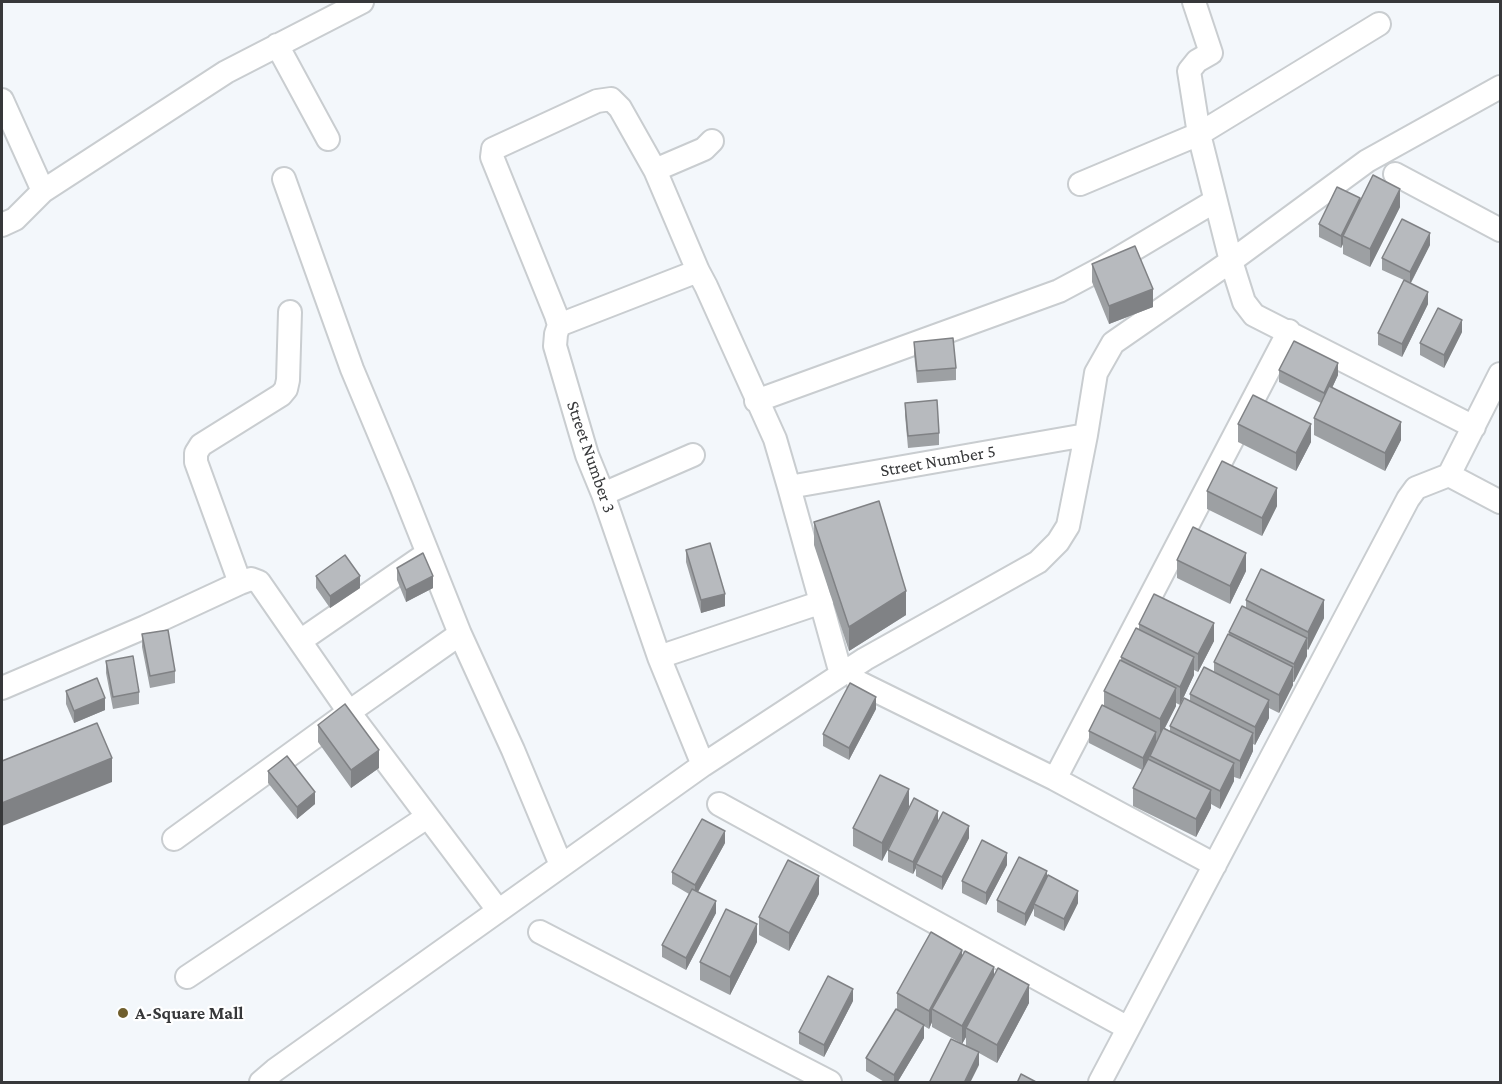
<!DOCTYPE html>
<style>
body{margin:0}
#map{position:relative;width:1502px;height:1084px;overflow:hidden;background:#f3f7fb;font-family:"Crimson Pro",serif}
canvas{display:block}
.frame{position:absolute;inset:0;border:3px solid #37383a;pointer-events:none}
</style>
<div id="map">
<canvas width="1502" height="1084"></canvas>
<div class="frame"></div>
</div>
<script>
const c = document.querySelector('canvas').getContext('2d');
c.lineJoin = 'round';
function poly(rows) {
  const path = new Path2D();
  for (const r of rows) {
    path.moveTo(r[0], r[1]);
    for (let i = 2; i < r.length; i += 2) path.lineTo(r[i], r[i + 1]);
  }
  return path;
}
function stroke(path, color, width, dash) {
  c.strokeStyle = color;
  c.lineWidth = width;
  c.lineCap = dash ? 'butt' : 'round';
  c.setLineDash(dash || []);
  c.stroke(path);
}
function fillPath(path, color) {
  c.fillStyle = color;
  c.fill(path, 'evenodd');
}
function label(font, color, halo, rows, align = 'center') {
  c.font = font + ' "Crimson Pro",serif';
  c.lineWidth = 4.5;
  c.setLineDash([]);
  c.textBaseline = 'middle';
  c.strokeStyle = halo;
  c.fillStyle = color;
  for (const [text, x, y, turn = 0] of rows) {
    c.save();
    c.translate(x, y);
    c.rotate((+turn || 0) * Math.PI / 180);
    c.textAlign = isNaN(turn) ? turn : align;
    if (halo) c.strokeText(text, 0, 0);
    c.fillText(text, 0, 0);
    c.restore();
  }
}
const minor = poly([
 [1194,2,1211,53,1197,61,1189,71,1199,134,1231,261,1244,302,1254,315,1474,427],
 [277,45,328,139],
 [2,100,43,191],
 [655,170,704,149,712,141],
 [1395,174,1500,230],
 [284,179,352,369,401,486,460,634,513,750,561,865],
 [1080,184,1199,134,1379,24],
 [2,225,15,219,43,191,226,72,362,2],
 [559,325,698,271],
 [756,401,1059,291,1104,267,1215,201],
 [1449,475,1500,502],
 [789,487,1086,435],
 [603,494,693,455],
 [240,583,196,462,196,453,201,445,281,395,286,389,288,380,290,312],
 [300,641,422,557],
 [659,657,822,602],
 [858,682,1055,779,1215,865],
 [2,688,145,627,240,583,251,579,259,582,349,712,498,910],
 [703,765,659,657,603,494,587,455,555,346,556,334,559,325,556,315,492,157,493,149,597,101,611,99,620,108,655,170,698,271,706,286,775,439,789,487,841,674],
 [1055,779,1289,331],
 [719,804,1128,1028],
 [174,839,349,712,460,634],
 [540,932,830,1082],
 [187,977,427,817],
 [261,1082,275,1070,703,765,865,659,1038,562,1058,542,1068,526,1086,435,1096,373,1113,343,1231,261,1367,161,1500,87],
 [1100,1082,1408,499,1416,488,1449,475,1500,374]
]);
const wall = poly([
 [1360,201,1400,207,1370,267,1343,254,1343,244,1341,248,1319,237,1319,224],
 [1430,245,1411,283,1428,304,1402,357,1378,345,1378,333,1404,280,1382,270,1382,258],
 [1092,264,1153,307,1109,324,1092,282],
 [1462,332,1444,368,1420,355,1420,343],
 [914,342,956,368,956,380,917,383,914,354],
 [1279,370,1338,375,1332,388,1401,440,1385,471,1314,435,1314,418,1321,403,1279,382],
 [905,403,939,433,939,445,908,448,905,415],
 [1238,424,1311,442,1296,471,1238,442],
 [1207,491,1277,506,1262,536,1207,509],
 [814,522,906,615,849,651,814,545],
 [686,550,725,606,701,613,686,562],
 [1177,560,1246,571,1230,604,1177,578],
 [397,568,433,588,406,602,397,580],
 [316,576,360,588,330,608,316,588],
 [1246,600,1324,618,1308,650,1307,649,1307,656,1294,682,1293,682,1293,685,1279,713,1269,708,1269,718,1255,745,1253,744,1253,751,1240,779,1234,777,1234,781,1220,809,1211,804,1211,808,1196,837,1133,806,1133,788,1142,770,1089,743,1089,731,1104,706,1104,691,1121,661,1121,657,1139,630,1139,624,1214,641,1198,672,1194,670,1194,675,1180,705,1176,703,1176,706,1165,728,1170,731,1170,726,1190,701,1190,694,1214,672,1214,662,1229,635,1229,632,1246,608],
 [142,634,175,671,175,683,150,688,142,647],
 [106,661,139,692,139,704,113,709,106,673],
 [66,691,105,710,74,723,66,704],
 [876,709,849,760,823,746,823,734],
 [318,725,379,768,351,788,318,742],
 [268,771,315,804,297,819,268,783],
 [909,807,882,861,853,846,853,828],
 [938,821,969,838,942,890,916,876,916,868,913,874,888,862,888,850],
 [725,843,698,892,716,913,686,970,662,957,662,945,689,894,672,884,672,872],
 [1007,865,986,905,962,893,962,881],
 [1047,879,1078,903,1064,931,1034,916,1034,908,1025,926,997,912,997,900],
 [819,894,789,951,759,935,759,917],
 [757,942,730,995,700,980,700,962],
 [962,956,994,975,1029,1003,997,1063,979,1053,979,1065,959,1042,932,1027,932,1022,929,1029,924,1026,924,1038,897,1083,886,1083,866,1071,866,1058,897,1010,897,993],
 [966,1037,966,1046,962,1044],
 [853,1001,824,1057,799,1044,799,1032]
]);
const shadedWall = poly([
 [1400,189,1400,207,1370,267,1370,249],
 [1360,198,1360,210,1343,236,1343,244,1341,248,1341,236],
 [1430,233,1430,245,1410,284,1410,272],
 [1153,289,1153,307,1109,324,1109,306],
 [1428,292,1428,304,1402,357,1402,344],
 [1462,320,1462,332,1444,368,1444,355],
 [1338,363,1338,375,1324,405,1324,393],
 [1401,422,1401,440,1385,471,1385,453],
 [1311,424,1311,442,1296,471,1296,453],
 [1277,488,1277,506,1262,536,1262,518],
 [1246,553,1246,571,1230,604,1230,586],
 [360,576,360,588,330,608,330,596],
 [433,576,433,588,406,602,406,590],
 [906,591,906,615,849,651,849,627],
 [725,594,725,606,701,613,701,600],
 [1324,600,1324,618,1308,650,1308,632],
 [1214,623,1214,641,1198,672,1198,654],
 [1307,638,1307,656,1294,682,1294,664],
 [1194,657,1194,675,1180,705,1180,687],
 [1293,667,1293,685,1279,713,1279,695],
 [1176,688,1176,706,1160,737,1160,719],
 [876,697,876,709,849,760,849,748],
 [105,698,105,710,74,723,74,711],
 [1269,700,1269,718,1255,745,1255,727],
 [1156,732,1156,744,1143,770,1143,758],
 [1253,733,1253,751,1240,779,1240,761],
 [379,750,379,768,351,788,351,770],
 [112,758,112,782,2,826,2,803],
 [1234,763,1234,781,1220,809,1220,791],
 [909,789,909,807,882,861,882,843],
 [1211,790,1211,808,1196,837,1196,819],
 [315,792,315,804,297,819,297,807],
 [938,811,938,823,916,864,916,868,913,874,913,862],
 [969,826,969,838,942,890,942,877],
 [725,831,725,843,695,897,695,885],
 [1007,853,1007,865,986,905,986,893],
 [1047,871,1047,883,1034,904,1034,908,1025,926,1025,914],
 [819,876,819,894,789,951,789,933],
 [1078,891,1078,903,1064,931,1064,919],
 [716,901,716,913,686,970,686,958],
 [757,924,757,942,730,995,730,977],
 [962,950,962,968,932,1009,932,1022,929,1029,929,1011],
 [994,967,994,985,966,1028,966,1037,962,1044,962,1026],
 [1029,985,1029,1003,997,1063,997,1045],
 [853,989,853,1001,824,1057,824,1045],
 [924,1025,924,1038,897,1083,894,1083,894,1075],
 [979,1052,979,1065,970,1083,964,1083]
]);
const building = poly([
 [1373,175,1400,189,1370,249,1343,236,1373,175],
 [1337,187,1360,198,1341,236,1319,224,1337,187],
 [1402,219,1430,233,1410,272,1382,258,1402,219],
 [1135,246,1153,289,1109,306,1092,264,1135,246],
 [1404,280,1428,292,1402,344,1378,333,1404,280],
 [1438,308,1462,320,1444,355,1420,343,1438,308],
 [953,338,956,368,917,371,914,342,953,338],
 [1294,341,1338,363,1324,393,1279,370,1294,341],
 [1329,386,1401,422,1385,453,1314,418,1329,386],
 [1253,395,1311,424,1296,453,1238,424,1253,395],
 [937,400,939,433,908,436,905,403,937,400],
 [1222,461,1277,488,1262,518,1207,491,1222,461],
 [879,501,906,591,849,627,814,522,879,501],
 [1193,527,1246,553,1230,586,1177,560,1193,527],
 [710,543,725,594,701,600,686,550,710,543],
 [423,553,433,576,406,590,397,568,423,553],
 [345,555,360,576,330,596,316,576,345,555],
 [1261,569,1324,600,1308,632,1246,600,1261,569],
 [1154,594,1214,623,1198,654,1139,624,1154,594],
 [1242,606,1307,638,1294,664,1229,632,1242,606],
 [1136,628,1194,657,1180,687,1121,657,1136,628],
 [168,630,175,671,150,676,142,634,168,630],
 [1228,634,1293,667,1279,695,1214,662,1228,634],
 [133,656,139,692,113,697,106,661,133,656],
 [1120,660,1176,688,1160,719,1104,691,1120,660],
 [1204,667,1269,700,1255,727,1190,694,1204,667],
 [97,678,105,698,74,711,66,691,97,678],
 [850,683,876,697,849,748,823,734,850,683],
 [1184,698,1253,733,1240,761,1170,726,1184,698],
 [345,704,379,750,351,770,318,725,345,704],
 [1102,705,1156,732,1143,758,1089,731,1102,705],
 [97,723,112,758,2,803,2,761,97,723],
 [1163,728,1234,763,1220,791,1150,756,1163,728],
 [287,756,315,792,297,807,268,771,287,756],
 [1148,759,1211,790,1196,819,1133,788,1148,759],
 [880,775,909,789,882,843,853,828,880,775],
 [914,798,938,811,913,862,888,850,914,798],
 [943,812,969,826,942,877,916,864,943,812],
 [702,819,725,831,695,885,672,872,702,819],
 [982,840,1007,853,986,893,962,881,982,840],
 [1019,857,1047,871,1025,914,997,900,1019,857],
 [788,860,819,876,789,933,759,917,788,860],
 [1048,875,1078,891,1064,919,1034,904,1048,875],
 [692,889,716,901,686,958,662,945,692,889],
 [726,909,757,924,730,977,700,962,726,909],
 [931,932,962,950,929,1011,897,993,931,932],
 [965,951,994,967,962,1026,932,1009,965,951],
 [998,968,1029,985,997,1045,966,1028,998,968],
 [828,976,853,989,824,1045,799,1032,828,976],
 [896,1009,924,1025,894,1075,866,1058,896,1009],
 [951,1039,979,1052,964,1083,929,1083,951,1039],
 [1021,1074,1038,1083,1017,1083,1021,1074]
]);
const markers = [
 [123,1013,6,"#705f2d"]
];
const streetNames = [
 ["Street Number 3",591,457,71],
 ["Street Number 5",938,461,-10]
];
const poiNames = [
 ["A-Square Mall",135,1013]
];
stroke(minor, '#c9cdd0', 26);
stroke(minor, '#fff', 22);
fillPath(wall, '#9da0a3');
fillPath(shadedWall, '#808285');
fillPath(building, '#b7babe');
stroke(building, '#808285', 1.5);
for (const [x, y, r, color] of markers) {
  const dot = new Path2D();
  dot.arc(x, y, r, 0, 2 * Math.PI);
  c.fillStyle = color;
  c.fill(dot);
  stroke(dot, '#fff', 2);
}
label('18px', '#37383a', '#fff', streetNames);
label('bold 18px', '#37383a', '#fff', poiNames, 'left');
</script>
